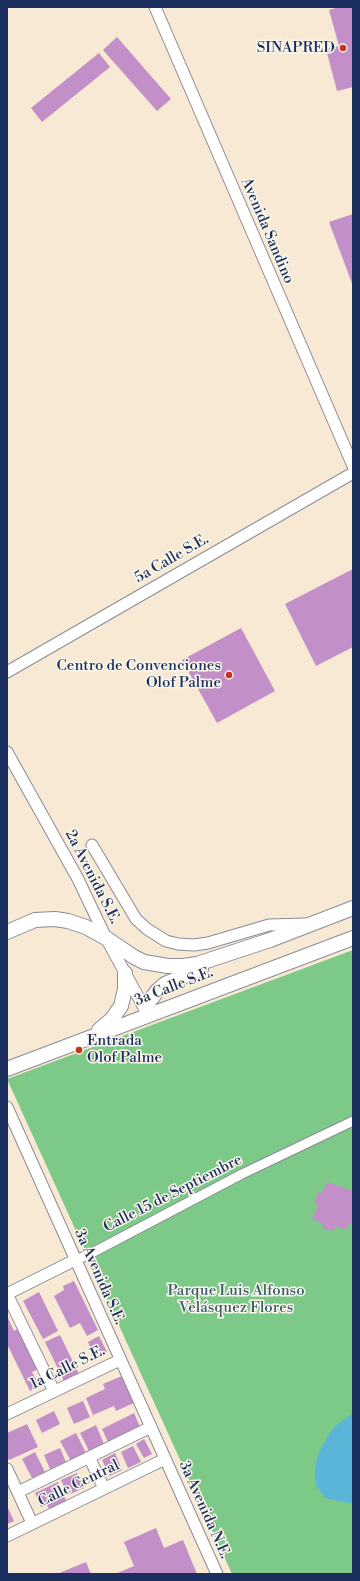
<!DOCTYPE html>
<meta charset="utf-8">
<style>
body{margin:0}
#map{position:relative;width:360px;height:1581px;overflow:hidden;background:#f7e9d3;font-family:"Libre Bodoni",serif}
canvas{display:block}
.frame{position:absolute;inset:0;border:8px solid #1b2f5e;pointer-events:none}
</style>
<div id="map">
<canvas width="360" height="1581"></canvas>
<div class="frame"></div>
</div>
<script>
const c = document.querySelector('canvas').getContext('2d');
c.lineJoin = 'round';
function fillPath(path, color) {
  c.fillStyle = color;
  c.fill(path, 'evenodd');
}
function poly(rows) {
  const path = new Path2D();
  for (const r of rows) {
    path.moveTo(r[0], r[1]);
    for (let i = 2; i < r.length; i += 2) path.lineTo(r[i], r[i + 1]);
  }
  return path;
}
function stroke(path, color, width, dash) {
  c.strokeStyle = color;
  c.lineWidth = width;
  c.lineCap = dash ? 'butt' : 'round';
  c.setLineDash(dash || []);
  c.stroke(path);
}
function label(font, color, halo, rows, align = 'center') {
  c.font = font + ' "Libre Bodoni",serif';
  c.lineWidth = 3;
  c.setLineDash([]);
  c.textBaseline = 'middle';
  c.strokeStyle = halo;
  c.fillStyle = color;
  for (const [text, x, y, turn = 0] of rows) {
    c.save();
    c.translate(x, y);
    c.rotate((+turn || 0) * Math.PI / 180);
    c.textAlign = isNaN(turn) ? turn : align;
    if (halo) c.strokeText(text, 0, 0);
    c.fillText(text, 0, 0);
    c.restore();
  }
}
const green = poly([
 [353,950,353,1574,232,1574,7,1079]
]);
const water = poly([
 [353,1413,353,1504,325,1498,316,1485,315,1472,317,1458,322,1446,334,1427]
]);
const building = poly([
 [339,7,353,7,353,87,337,91,326,49,339,46,329,10],
 [117,37,171,99,157,111,103,50],
 [99,53,110,67,42,122,31,108],
 [353,214,353,286,329,222],
 [353,569,353,647,316,666,285,604],
 [241,628,275,691,217,723,182,660],
 [327,1182,353,1191,353,1225,349,1223,346,1230,336,1226,333,1231,322,1228,323,1224,312,1219,318,1204,314,1203,318,1192,322,1193],
 [74,1281,98,1330,87,1336,80,1323,70,1328,54,1296,64,1290,63,1286],
 [39,1292,58,1331,43,1339,23,1301],
 [7,1316,14,1331,19,1328,39,1369,32,1372,40,1387,30,1391,7,1344],
 [60,1335,79,1374,64,1381,45,1342],
 [99,1336,107,1352,95,1358,88,1342],
 [122,1376,134,1403,116,1411,114,1406,93,1415,86,1398,105,1389,103,1384],
 [83,1401,90,1417,74,1424,67,1408],
 [54,1411,60,1424,42,1433,36,1420],
 [134,1413,140,1427,108,1442,102,1429],
 [27,1424,38,1447,9,1460,7,1457,7,1433],
 [96,1425,104,1444,89,1451,80,1433],
 [76,1433,86,1453,71,1461,60,1441],
 [144,1439,152,1454,144,1458,136,1444],
 [133,1446,141,1462,128,1468,121,1452],
 [60,1448,66,1462,50,1469,44,1455],
 [35,1452,45,1472,32,1478,22,1459],
 [115,1453,122,1470,110,1476,102,1460],
 [77,1473,84,1488,68,1495,61,1480],
 [58,1482,67,1503,50,1511,47,1505,41,1507,35,1493],
 [7,1506,14,1521,7,1524],
 [156,1528,164,1548,183,1540,197,1574,115,1574,134,1566,124,1542],
 [86,1562,91,1574,57,1574]
]);
const pedestrian = poly([
 [75,1260,88,1255,242,1174,353,1121]
]);
const minor = poly([
 [155,7,353,466],
 [7,672,353,473],
 [7,752,78,879,106,938,148,1015],
 [92,845,136,919,147,929,166,941,178,944,194,945,208,943,269,925,306,924],
 [7,1107,217,1574],
 [7,1294,54,1391],
 [7,1294,75,1260],
 [7,1414,120,1360],
 [89,1457,104,1488],
 [7,1469,32,1523],
 [18,1492,151,1427],
 [7,1536,165,1459]
]);
const tertiary = poly([
 [7,932,35,920,55,919,68,921,86,927,106,938,134,957,144,962,168,966,183,966,197,964,270,940,353,908],
 [148,1015,148,1003,158,990,165,984,201,969],
 [99,1030,112,1019,121,1006,125,989,125,973],
 [7,1069,353,938]
]);
const markers = [
 [343,48,4,"#c8321e"],
 [229,675,4,"#c8321e"],
 [79,1050,4,"#c8321e"]
];
const poiNames = [
 ["SINAPRED",335,48],
 ["Centro de Convenciones",221,666],
 ["Olof Palme",221,683],
 ["Entrada",87,1041,"left"],
 ["Olof Palme",87,1058,"left"]
];
const streetNames = [
 ["Avenida Sandino",267,231,67],
 ["5a Calle S.E.",172,559,-30],
 ["2a Avenida S.E.",92,877,63],
 ["3a Calle S.E.",174,987,-21],
 ["Calle 15 de Septiembre",173,1194,-27],
 ["3a Avenida S.E.",99,1277,66],
 ["1a Calle S.E.",68,1368,-26],
 ["Calle Central",79,1484,-26],
 ["3a Avenida N.E.",204,1510,66]
];
const parkNames = [
 ["Parque Luis Alfonso",236,1291],
 ["Velásquez Flores",236,1308]
];
fillPath(green, '#7dc988');
fillPath(water, '#5ab5d8');
fillPath(building, '#c38fc9');
stroke(pedestrian, '#898c98', 11);
stroke(minor, '#898c98', 13);
stroke(tertiary, '#898c98', 16);
stroke(pedestrian, '#fff', 9);
stroke(minor, '#fff', 11);
stroke(tertiary, '#fff', 14);
for (const [x, y, r, color] of markers) {
  const dot = new Path2D();
  dot.arc(x, y, r, 0, 2 * Math.PI);
  c.fillStyle = color;
  c.fill(dot);
  stroke(dot, '#fbf7ec', 1.5);
}
label('15px', '#1b2f5e', '#fbf7ec', poiNames, 'right');
label('15px', '#1b2f5e', '#fbf7ec', streetNames);
label('15px', '#385d6b', '#fbf7ec', parkNames);
</script>
